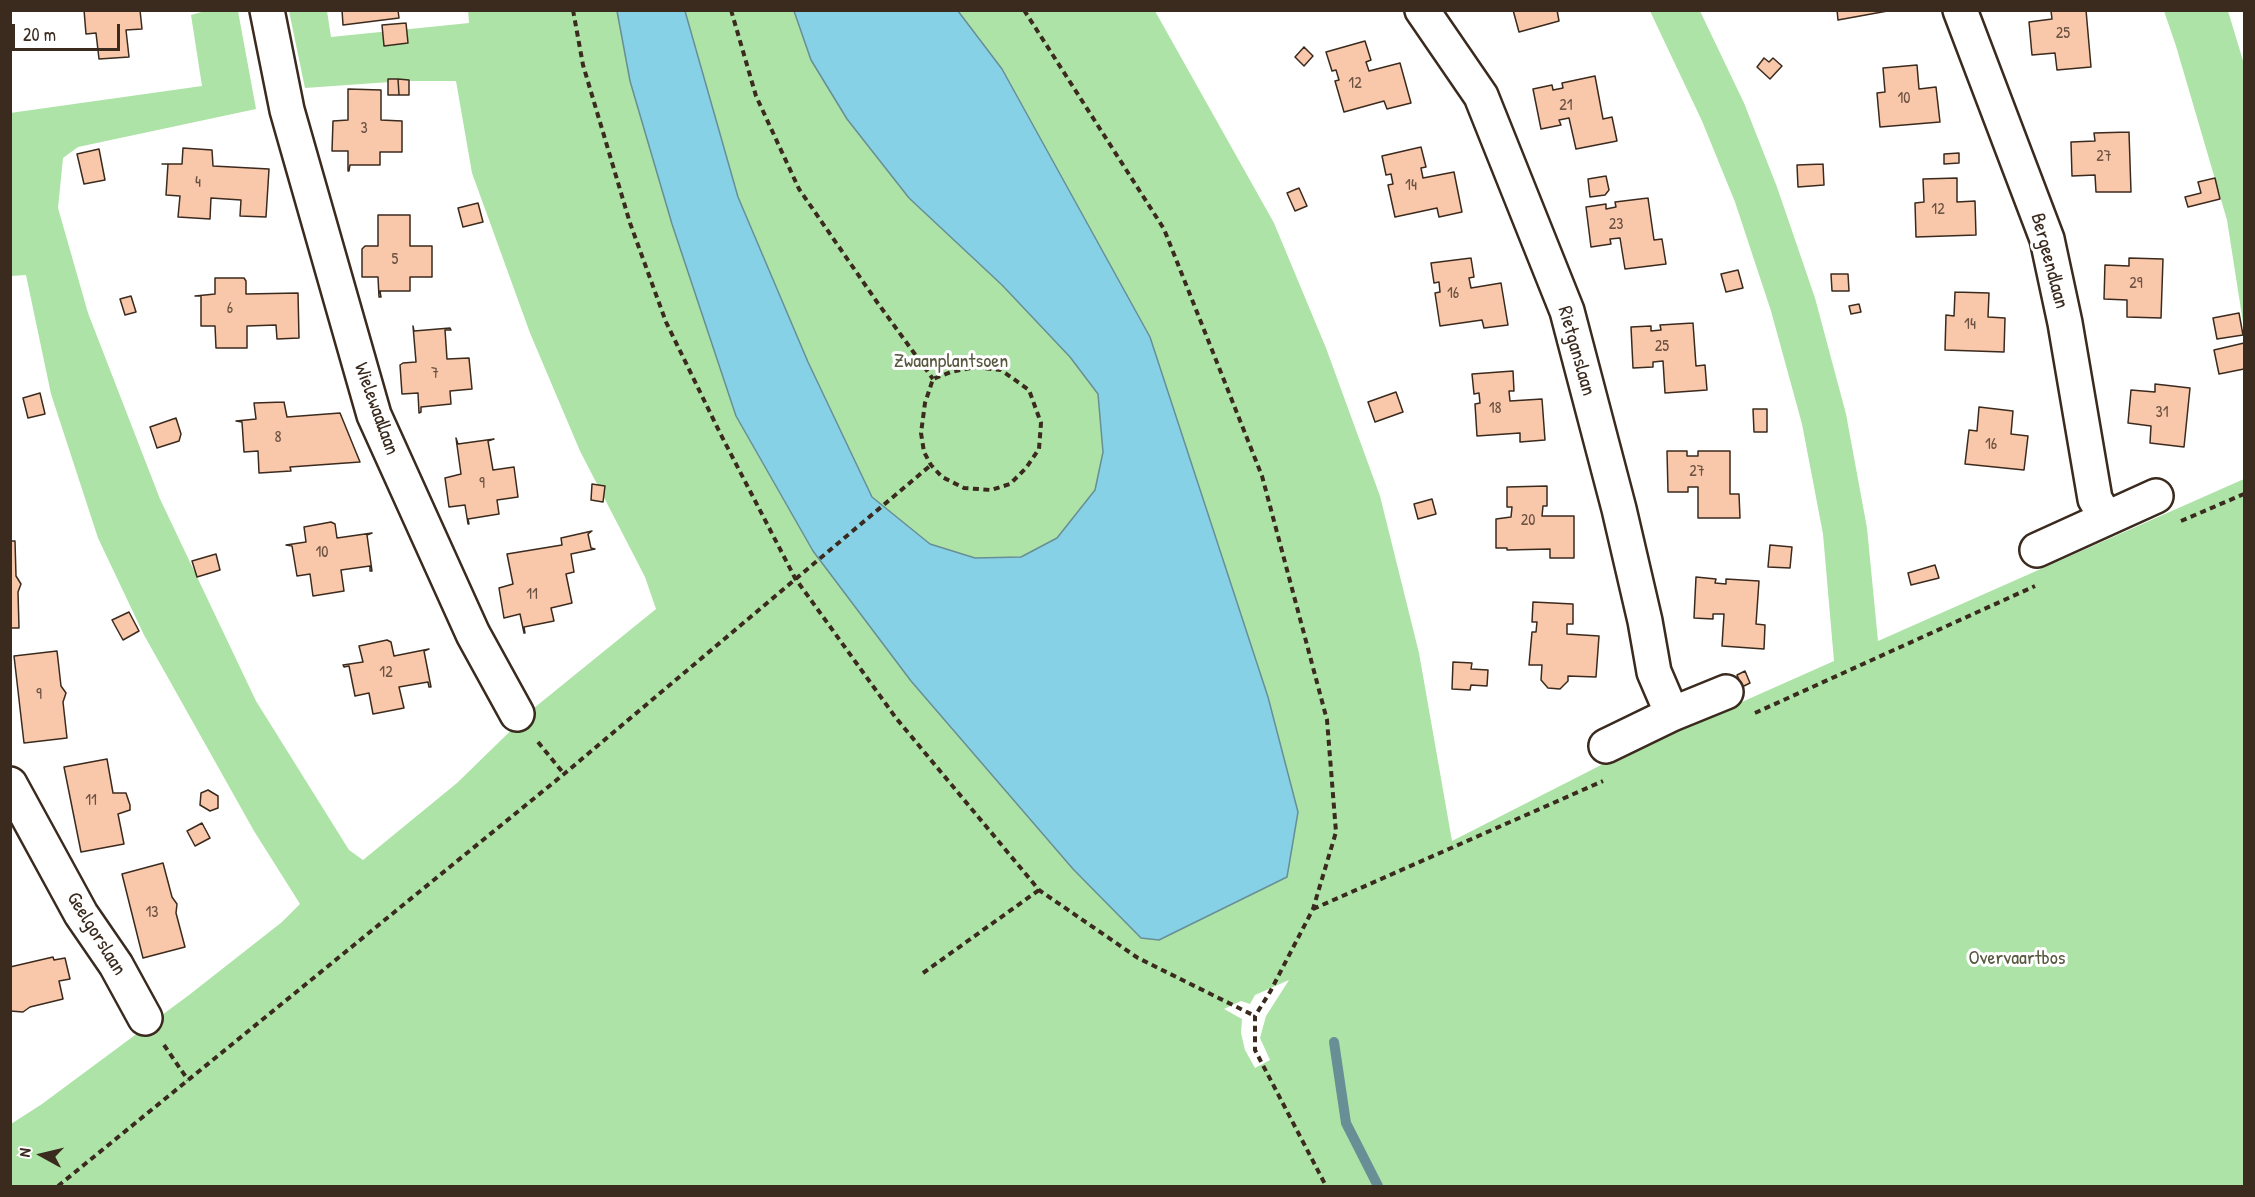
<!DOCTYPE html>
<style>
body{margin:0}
#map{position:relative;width:2255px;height:1197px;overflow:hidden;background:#fff;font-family:"Patrick Hand",sans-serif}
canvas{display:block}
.frame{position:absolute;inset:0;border:12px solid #3b2a1e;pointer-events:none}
.north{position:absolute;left:12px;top:1125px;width:60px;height:60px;-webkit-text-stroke:4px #fff;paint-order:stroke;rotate:278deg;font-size:16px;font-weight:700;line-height:24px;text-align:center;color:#3b2a1e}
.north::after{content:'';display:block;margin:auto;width:21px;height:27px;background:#3b2a1e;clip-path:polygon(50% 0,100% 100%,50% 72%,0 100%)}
.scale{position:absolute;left:12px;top:24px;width:108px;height:27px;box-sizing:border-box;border:3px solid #3b2a1e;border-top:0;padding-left:8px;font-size:18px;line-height:21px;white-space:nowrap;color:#3b2a1e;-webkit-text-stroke:4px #fff;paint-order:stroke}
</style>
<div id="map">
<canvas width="2255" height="1197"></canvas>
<div class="frame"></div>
<div class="north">N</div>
<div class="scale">20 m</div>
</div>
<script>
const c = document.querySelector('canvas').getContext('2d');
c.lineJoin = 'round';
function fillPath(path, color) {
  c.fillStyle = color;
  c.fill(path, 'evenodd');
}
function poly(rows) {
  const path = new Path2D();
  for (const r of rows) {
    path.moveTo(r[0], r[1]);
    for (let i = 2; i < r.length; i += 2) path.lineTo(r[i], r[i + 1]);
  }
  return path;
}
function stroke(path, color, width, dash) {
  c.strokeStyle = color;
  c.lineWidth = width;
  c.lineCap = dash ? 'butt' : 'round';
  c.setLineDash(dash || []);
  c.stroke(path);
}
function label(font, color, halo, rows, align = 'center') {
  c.font = font + ' "Patrick Hand",sans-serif';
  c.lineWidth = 6;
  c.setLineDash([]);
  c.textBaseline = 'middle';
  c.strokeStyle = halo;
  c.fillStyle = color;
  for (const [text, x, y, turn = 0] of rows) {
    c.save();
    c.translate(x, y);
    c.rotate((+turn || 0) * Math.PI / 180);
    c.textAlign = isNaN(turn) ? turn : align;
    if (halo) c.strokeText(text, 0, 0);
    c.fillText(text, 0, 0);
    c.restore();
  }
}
const green = poly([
 [468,10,1155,11,1274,223,1326,348,1380,496,1419,653,1452,841,1609,761,1834,661,1823,534,1802,424,1771,311,1735,202,1702,121,1650,11,1700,11,1744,103,1777,187,1815,298,1846,414,1867,528,1878,641,2244,479,2244,1186,11,1186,11,1124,42,1104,189,995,282,922,300,904,254,831,144,635,98,538,51,394,26,275,11,276,10,113,202,86,191,15,205,11,238,11,256,109,78,147,63,158,58,208,88,313,160,499,256,701,349,850,363,860,457,783,534,708,656,609,645,577,580,451,530,333,472,173,456,81,404,81,305,88,289,11,327,11,331,37,469,23],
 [1289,980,1266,1016,1260,1038,1270,1060,1255,1068,1245,1050,1241,1033,1242,1019,1224,1009,1241,1001,1250,1004,1255,995],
 [2164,11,2228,11,2244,64,2244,329,2227,220,2176,46]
]);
const water = poly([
 [617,11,685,11,738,197,808,362,872,497,930,544,975,558,1021,557,1057,538,1095,490,1103,452,1098,394,1070,357,1002,285,909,198,847,119,811,60,794,11,958,11,1002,69,1150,337,1268,697,1298,812,1287,877,1159,940,1141,938,1073,869,911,681,813,551,736,416,672,224,630,81,617,11]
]);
const stream = poly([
 [1334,1042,1346,1123,1378,1186]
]);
const building = poly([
 [84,10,140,10,142,29,126,30,129,57,99,59,96,33,86,34,84,10],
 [342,10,398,10,399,18,343,25,342,10],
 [1513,10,1557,10,1559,21,1519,32,1513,10],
 [1837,10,1893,10,1838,20,1837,10],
 [2086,10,2091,67,2057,70,2055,53,2032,55,2029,22,2052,19,2051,11,2086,10],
 [406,23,408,43,384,46,382,25,406,23],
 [1365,41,1371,60,1366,62,1369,71,1400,63,1411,103,1387,109,1384,101,1344,112,1335,81,1339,80,1336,70,1332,71,1326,52,1365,41],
 [1304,47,1313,56,1304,66,1295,57,1304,47],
 [1764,58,1769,62,1773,58,1782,66,1770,79,1757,67,1764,58],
 [1917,65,1919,89,1936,87,1940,122,1880,127,1877,93,1885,92,1883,68,1917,65],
 [1595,76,1603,119,1612,117,1617,141,1576,149,1569,118,1559,120,1561,125,1541,129,1533,89,1552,85,1553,90,1563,88,1562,83,1595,76],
 [388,79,398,79,399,95,388,95,388,79],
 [398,79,409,80,409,95,399,95,398,79],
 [348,89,381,90,381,120,402,121,402,152,380,152,380,165,350,165,349,171,348,171,348,151,332,151,333,121,348,120,348,89],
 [2129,132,2131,192,2096,192,2095,175,2072,176,2071,142,2095,141,2094,133,2129,132],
 [1421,147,1426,167,1421,168,1423,178,1454,172,1462,212,1439,217,1437,208,1395,217,1388,185,1393,184,1391,174,1386,175,1382,156,1421,147],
 [183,148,212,150,213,166,269,169,266,217,240,216,241,200,211,198,210,219,178,217,180,196,166,195,168,164,162,164,182,164,183,148],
 [99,149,105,180,84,184,77,154,99,149],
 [1959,153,1959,163,1944,164,1944,154,1959,153],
 [1823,164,1824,185,1798,187,1797,165,1823,164],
 [1606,176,1609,190,1605,195,1590,197,1588,179,1606,176],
 [1957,178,1957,202,1975,201,1976,235,1916,237,1915,203,1924,202,1923,179,1957,178],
 [2215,178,2220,199,2188,207,2185,197,2201,193,2198,182,2215,178],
 [1299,188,1307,206,1295,211,1287,193,1299,188],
 [1648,198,1654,240,1662,239,1666,264,1625,269,1620,238,1610,239,1611,244,1591,247,1586,207,1606,204,1606,209,1616,207,1615,202,1648,198],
 [478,203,483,222,463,227,458,208,478,203],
 [378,215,410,215,410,246,432,246,432,277,410,277,410,291,380,291,381,297,379,297,378,277,362,277,362,249,365,246,378,246,378,215],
 [1471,258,1474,277,1469,278,1471,288,1501,283,1508,325,1484,328,1482,320,1440,326,1435,293,1440,292,1439,282,1434,283,1431,263,1471,258],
 [2129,258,2163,259,2161,318,2127,317,2127,300,2104,299,2105,265,2129,266,2129,258],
 [1738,270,1743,288,1726,292,1721,274,1738,270],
 [1831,274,1848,274,1849,291,1832,291,1831,274],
 [215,278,244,278,246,281,246,294,298,293,299,338,277,339,276,325,247,326,247,348,216,348,215,326,201,326,201,296,195,296,215,294,215,278],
 [1955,292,1989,293,1988,317,2005,318,2004,352,1945,350,1946,315,1954,316,1955,292],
 [131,296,136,312,125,315,120,299,131,296],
 [1859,304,1861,312,1851,314,1849,306,1859,304],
 [2239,313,2243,335,2217,339,2213,318,2239,313],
 [1693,323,1696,366,1705,365,1707,390,1665,393,1663,361,1653,362,1653,367,1633,368,1631,327,1651,326,1651,331,1661,330,1660,325,1693,323],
 [413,326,414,331,450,328,451,330,445,330,447,359,469,358,472,389,450,391,451,404,421,407,421,412,419,413,418,393,402,394,400,365,403,363,416,362,413,326],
 [2244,343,2244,369,2219,374,2214,350,2244,343],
 [1513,371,1514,391,1509,391,1510,401,1542,399,1545,440,1520,442,1520,433,1477,436,1475,404,1480,403,1479,393,1474,394,1472,374,1513,371],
 [2155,384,2190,388,2184,447,2150,443,2151,426,2128,423,2131,390,2155,392,2155,384],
 [1396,392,1403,412,1375,422,1368,402,1396,392],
 [40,393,45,414,28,418,23,398,40,393],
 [284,402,287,417,340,413,360,462,290,467,291,471,259,473,258,451,244,452,242,422,236,421,256,419,254,403,284,402],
 [1979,407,2013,411,2011,434,2028,436,2024,470,1965,464,1969,430,1977,431,1979,407],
 [1753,409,1767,409,1767,432,1754,432,1753,409],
 [176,418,181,434,179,441,157,448,150,427,176,418],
 [456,438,458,444,494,439,488,441,493,470,514,467,518,497,497,500,499,514,468,519,469,524,468,524,465,505,449,507,445,478,461,474,456,438],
 [1667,451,1687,451,1687,456,1698,456,1698,451,1730,451,1730,494,1739,494,1740,518,1698,518,1698,487,1688,487,1688,492,1668,492,1667,451],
 [592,484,605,486,603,502,591,500,592,484],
 [1547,486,1547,506,1543,506,1542,516,1574,516,1574,558,1550,558,1550,549,1507,550,1507,548,1496,548,1496,519,1511,517,1512,507,1507,507,1507,487,1547,486],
 [1432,499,1436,514,1418,519,1414,504,1432,499],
 [331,522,335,524,337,538,372,533,367,535,372,571,370,571,370,566,341,570,344,591,313,596,310,574,297,576,292,546,286,545,306,542,304,527,331,522],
 [592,531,588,534,591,548,595,549,571,554,574,572,566,574,572,603,551,608,554,621,524,627,525,633,524,633,520,614,504,618,499,588,513,584,507,554,562,545,561,538,592,531],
 [10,541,15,541,16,576,21,584,18,592,19,628,10,628,10,541],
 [1770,545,1792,547,1790,568,1768,567,1770,545],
 [216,554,220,570,197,577,192,561,216,554],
 [1935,565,1939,578,1911,585,1908,573,1935,565],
 [1696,577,1716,579,1715,583,1726,584,1726,579,1759,581,1756,624,1765,625,1764,649,1722,646,1724,614,1713,614,1713,619,1694,618,1696,577],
 [1533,602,1573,604,1573,624,1567,624,1567,634,1599,636,1596,677,1568,676,1568,681,1560,689,1548,688,1541,680,1542,665,1529,665,1532,632,1536,632,1537,622,1532,622,1533,602],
 [129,612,139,631,123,640,112,620,129,612],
 [387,640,391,642,394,656,429,649,424,651,431,687,429,687,428,682,399,687,404,708,373,714,369,693,355,696,349,666,344,667,343,665,363,662,359,646,387,640],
 [57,651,61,686,66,693,63,702,67,738,24,743,14,656,57,651],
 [1453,662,1472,663,1471,669,1488,670,1487,686,1471,685,1470,690,1452,689,1453,662],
 [1745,671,1750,683,1742,687,1737,675,1745,671],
 [107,759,113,793,126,793,130,805,130,810,118,814,124,844,81,852,64,767,107,759],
 [208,790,218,796,218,808,210,811,200,805,201,793,208,790],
 [202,823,210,838,195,846,187,831,202,823],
 [163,863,172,897,177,904,176,913,185,947,143,958,122,874,163,863],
 [53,957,54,960,65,958,70,979,59,981,63,999,30,1007,23,1012,10,1011,10,967,53,957]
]);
const path = poly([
 [573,10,583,65,630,223,666,322,720,433,795,578,896,718,1039,890,1138,958,1255,1016],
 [731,10,756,96,799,189,877,302,933,379],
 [1024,10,1164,229,1262,476,1327,720,1336,832,1313,909,1270,992,1255,1016,1255,1050,1326,1186],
 [975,367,1001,370,1029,390,1041,423,1039,449,1026,468,1010,484,991,490,964,488,942,477,931,465,924,452,921,433,925,403,933,379,951,372,975,367],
 [2181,521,2244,494],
 [1755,713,2035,586],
 [538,742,564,774],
 [1313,909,1603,781],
 [923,973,1039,890],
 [164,1045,188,1080],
 [58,1186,564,774,931,465]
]);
const minor = poly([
 [267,10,287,110,374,415,473,634,517,714],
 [1422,10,1481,96,1567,311,1619,509,1645,621,1654,672,1672,714],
 [1960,10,2047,239,2065,323,2095,499,2106,518],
 [2037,550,2156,496],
 [1606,746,1672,714,1726,692],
 [10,784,81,914,116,965,145,1018]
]);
const numberNames = [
 ["25",2063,34],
 ["12",1355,84],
 ["10",1904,99],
 ["21",1566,106],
 ["3",364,129],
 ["27",2104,157],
 ["4",198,183],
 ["14",1411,186],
 ["12",1938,210],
 ["23",1616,225],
 ["5",395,260],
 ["29",2136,284],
 ["16",1453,294],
 ["6",230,309],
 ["14",1970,325],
 ["25",1662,347],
 ["7",435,374],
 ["18",1495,409],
 ["31",2162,413],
 ["8",278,438],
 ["16",1991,445],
 ["27",1697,472],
 ["9",482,484],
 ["20",1528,521],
 ["10",322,553],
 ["11",532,595],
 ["12",386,673],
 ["9",39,695],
 ["11",91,801],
 ["13",152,913]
];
const streetNames = [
 ["Bergeendlaan",2049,261,75],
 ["Rietganslaan",1576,351,74],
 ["Wielewaallaan",376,409,70],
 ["Geelgorslaan",96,934,58]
];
const parkNames = [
 ["Zwaanplantsoen",951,362],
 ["Overvaartbos",2017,959]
];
fillPath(green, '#ade3a6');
fillPath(water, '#86d1e6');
stroke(water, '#688e96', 1.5);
stroke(stream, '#688e96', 10);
fillPath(building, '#f9c7a9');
stroke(building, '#3b2a1e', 1.5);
stroke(minor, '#3b2a1e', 38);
stroke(path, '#3b2a1e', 4, [6, 4.5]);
stroke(minor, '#fff', 33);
label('16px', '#6a5141', null, numberNames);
label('20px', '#3b2a1e', '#fff', streetNames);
label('20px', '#585840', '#fff', parkNames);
</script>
